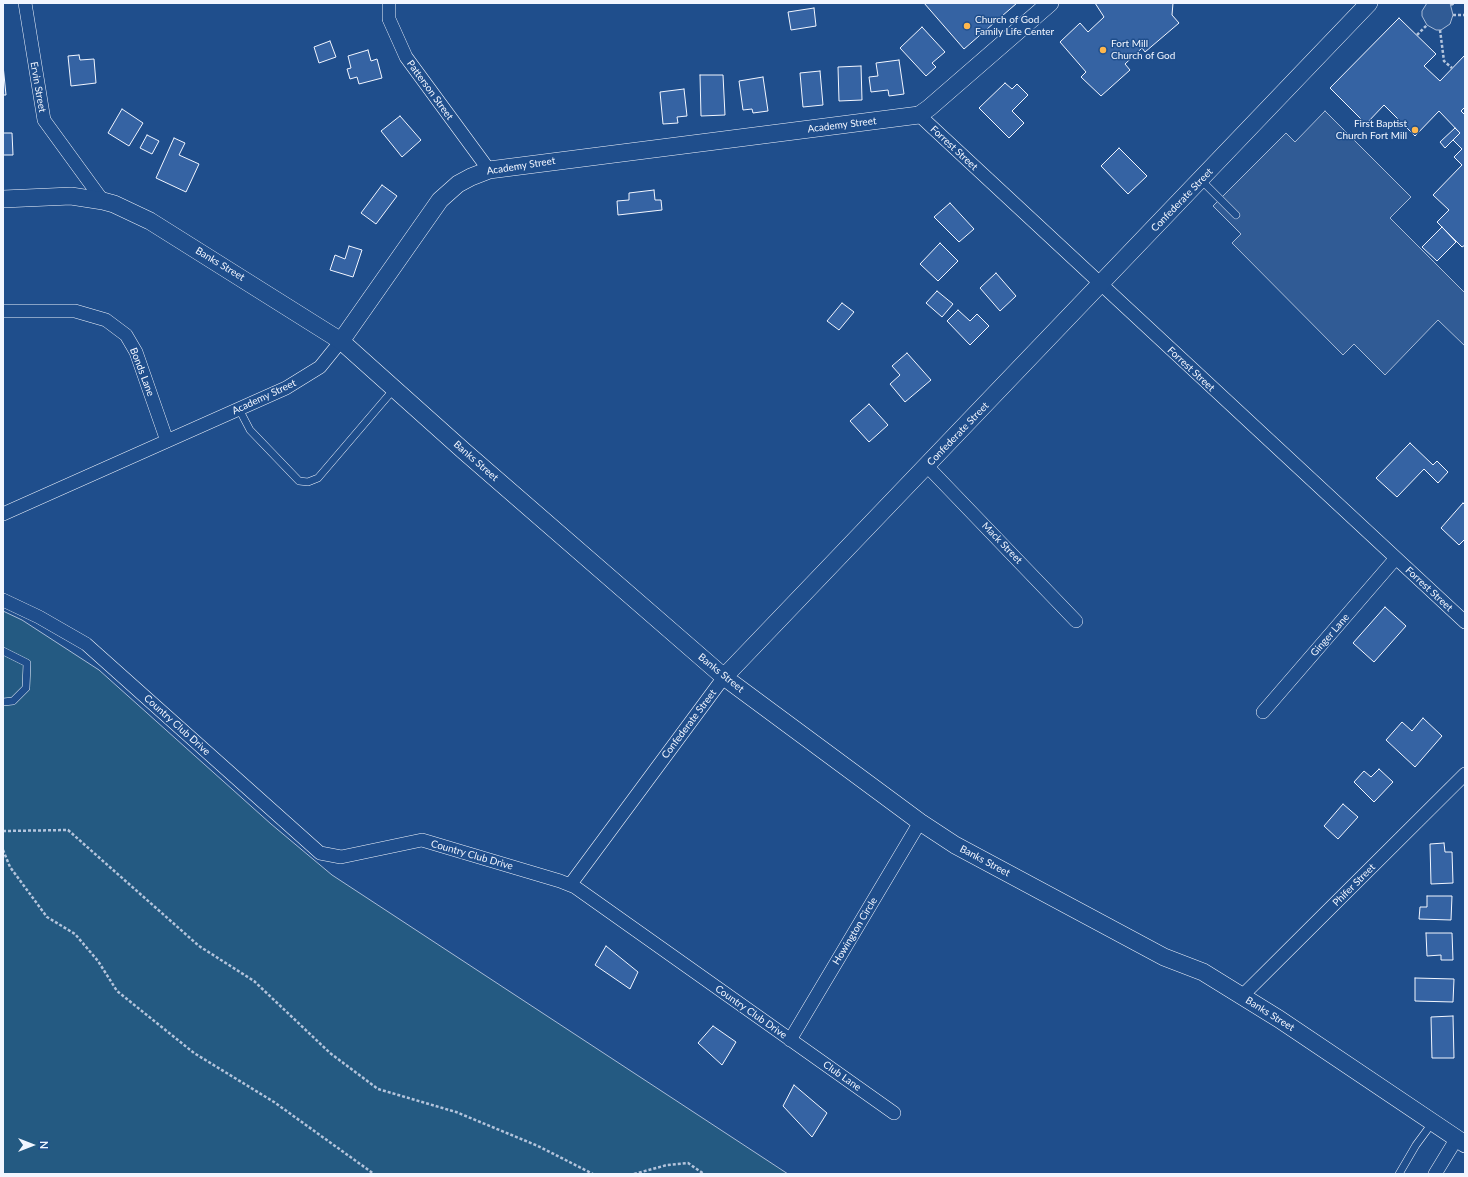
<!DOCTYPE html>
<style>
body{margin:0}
#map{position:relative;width:1468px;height:1177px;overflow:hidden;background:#1f4e8c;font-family:Lato,sans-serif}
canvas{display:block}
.frame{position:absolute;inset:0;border:4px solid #f2f6ff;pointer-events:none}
.north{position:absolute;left:12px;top:1125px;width:40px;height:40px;-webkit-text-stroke:3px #1f4e8c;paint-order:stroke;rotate:90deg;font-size:11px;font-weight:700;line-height:16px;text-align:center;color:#f2f6ff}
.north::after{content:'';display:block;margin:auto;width:14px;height:18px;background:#f2f6ff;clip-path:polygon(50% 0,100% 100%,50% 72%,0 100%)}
</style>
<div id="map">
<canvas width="1468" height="1177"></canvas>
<div class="frame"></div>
<div class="north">N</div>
</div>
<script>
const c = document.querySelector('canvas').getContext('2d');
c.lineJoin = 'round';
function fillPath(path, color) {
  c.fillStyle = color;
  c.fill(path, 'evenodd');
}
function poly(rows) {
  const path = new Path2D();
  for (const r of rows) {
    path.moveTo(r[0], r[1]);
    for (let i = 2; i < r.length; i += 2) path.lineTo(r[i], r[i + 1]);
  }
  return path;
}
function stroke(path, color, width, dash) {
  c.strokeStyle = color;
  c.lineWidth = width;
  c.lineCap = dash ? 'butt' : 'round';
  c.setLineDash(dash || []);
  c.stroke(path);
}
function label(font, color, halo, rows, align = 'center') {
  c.font = font + ' Lato,sans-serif';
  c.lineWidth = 3;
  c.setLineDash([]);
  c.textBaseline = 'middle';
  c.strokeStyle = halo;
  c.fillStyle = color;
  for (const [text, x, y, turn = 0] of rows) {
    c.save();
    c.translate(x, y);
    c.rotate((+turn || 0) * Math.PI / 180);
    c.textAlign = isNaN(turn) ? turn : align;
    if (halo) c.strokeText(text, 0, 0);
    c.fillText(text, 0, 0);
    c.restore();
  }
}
const green = poly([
 [3,611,22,620,99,670,271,824,332,875,788,1174,3,1174,3,611]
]);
const parking = poly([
 [1427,3,1450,3,1453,15,1450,24,1441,30,1436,30,1427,25,1422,16,1422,11,1427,3],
 [1325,111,1411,197,1390,218,1465,293,1465,346,1438,320,1385,375,1354,344,1343,355,1232,243,1241,234,1213,206,1286,133,1295,142,1325,111]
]);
const building = poly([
 [924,3,1017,3,964,49,924,3],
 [1095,3,1173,3,1172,15,1179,23,1145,52,1142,48,1125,64,1130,70,1101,96,1081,77,1086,72,1060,42,1080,23,1088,32,1104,17,1095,3],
 [814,8,816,26,791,30,788,12,814,8],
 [1399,18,1436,54,1424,66,1440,81,1465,55,1465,107,1461,111,1465,115,1465,245,1462,247,1437,222,1449,210,1433,195,1462,165,1454,157,1462,149,1453,140,1460,133,1439,111,1415,136,1384,105,1366,124,1330,88,1399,18],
 [922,27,945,52,932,63,936,67,926,76,900,48,922,27],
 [330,41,336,57,319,63,314,47,330,41],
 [368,50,371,61,377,59,382,78,359,84,357,77,350,79,347,69,351,68,348,56,368,50],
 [79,55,80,60,94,59,96,83,71,86,68,56,79,55],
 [899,60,904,94,889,96,888,90,871,92,869,77,878,76,876,63,899,60],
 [3,65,6,95,3,95,3,65],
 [861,66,862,100,839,101,838,67,861,66],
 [820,71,823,105,803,107,800,73,820,71],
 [700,75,723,75,725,115,701,116,700,75],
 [763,77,768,111,753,113,752,109,743,110,739,81,763,77],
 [1005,83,1012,89,1017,84,1028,95,1012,111,1024,123,1009,138,979,108,1005,83],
 [684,89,687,116,677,117,678,123,663,124,660,92,684,89],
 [122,109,143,123,129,146,108,133,122,109],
 [400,116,421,140,402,157,381,131,400,116],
 [1455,128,1460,133,1445,148,1440,142,1455,128],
 [3,133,12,133,13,155,3,155,3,133],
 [147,135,159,141,152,154,140,148,147,135],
 [174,138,185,143,179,155,199,164,186,192,156,178,174,138],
 [1119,148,1147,176,1128,194,1101,166,1119,148],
 [382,185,397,196,376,224,361,213,382,185],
 [654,190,655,200,661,200,662,210,618,215,617,201,629,200,629,193,654,190],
 [950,203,974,229,959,242,934,217,950,203],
 [1442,227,1456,242,1437,261,1422,247,1442,227],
 [940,243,958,261,938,281,920,264,940,243],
 [349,246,362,250,353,277,330,270,335,255,345,259,349,246],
 [996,273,1016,296,1000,311,980,288,996,273],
 [937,291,953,304,942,317,926,303,937,291],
 [842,303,854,312,839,330,827,321,842,303],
 [958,310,970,321,977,314,989,326,970,345,947,321,958,310],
 [907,353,931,380,905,402,890,384,900,375,892,366,907,353],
 [869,404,888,425,869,442,850,421,869,404],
 [1410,443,1433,465,1437,461,1448,472,1438,483,1424,469,1397,497,1376,478,1410,443],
 [1463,503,1465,505,1465,539,1459,545,1441,528,1463,503],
 [1385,607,1406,626,1374,662,1353,643,1385,607],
 [1423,718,1442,736,1415,767,1386,740,1402,722,1412,731,1423,718],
 [1379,769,1393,782,1374,802,1354,782,1364,771,1371,777,1379,769],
 [1343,804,1358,817,1338,839,1324,826,1343,804],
 [1444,843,1445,852,1452,852,1453,883,1431,884,1430,844,1444,843],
 [1427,896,1452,896,1451,920,1419,919,1420,907,1427,907,1427,896],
 [1426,933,1452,933,1453,960,1441,960,1441,955,1427,956,1426,933],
 [606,946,638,972,630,989,595,965,606,946],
 [1415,978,1454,979,1453,1002,1415,1001,1415,978],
 [1453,1016,1454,1058,1432,1058,1431,1017,1453,1016],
 [713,1026,736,1042,722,1065,698,1043,713,1026],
 [794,1085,827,1113,812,1137,783,1106,794,1085]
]);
const path = poly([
 [1451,5,1454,3],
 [1453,15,1465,15],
 [1440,30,1444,61,1452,68],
 [1417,35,1427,25],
 [3,831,68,830,199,946,254,981,330,1053,378,1089,456,1112,538,1146,593,1174],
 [3,850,10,867,47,917,75,934,98,961,117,991,194,1053,274,1102,374,1174],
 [634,1174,667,1165,688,1163,704,1174]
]);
const service = poly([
 [1201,180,1236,215],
 [239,409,250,430,299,481,308,482,318,478,394,389],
 [3,651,27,663,26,688,13,701,3,702],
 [1399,1174,1416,1145,1433,1122]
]);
const minor = poly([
 [25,3,44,120,103,201],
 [389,3,389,19,406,57,489,170],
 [919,115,1465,622],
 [3,311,75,311,106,320,126,335,136,352,167,441],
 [927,466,1076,621],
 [3,514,286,388,320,367,341,341],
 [3,600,39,617,86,644,320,853,341,857,422,840,560,881,575,887,894,1113],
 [1263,712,1396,558],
 [570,885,724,677],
 [1242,996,1465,774],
 [790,1040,920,822],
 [1435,1174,1457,1138]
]);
const tertiary = poly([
 [3,199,71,196,103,201,114,204,150,221,341,341,465,452,724,677,920,822,955,845,1164,957,1203,972,1279,1019,1465,1144],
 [341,341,440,200,458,184,471,177,489,170,919,115,929,108,1050,3],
 [724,677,1369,3]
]);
const markers = [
 [967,26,4,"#ffb74d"],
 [1103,50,4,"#ffb74d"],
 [1415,130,4,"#ffb74d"]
];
const poiNames = [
 ["Church of God",975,20],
 ["Family Life Center",975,32],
 ["Fort Mill",1111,44],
 ["Church of God",1111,56],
 ["First Baptist",1407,124,"right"],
 ["Church Fort Mill",1407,136,"right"]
];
const streetNames = [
 ["Ervin Street",38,87,80],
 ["Patterson Street",430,90,54],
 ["Academy Street",842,125,-7],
 ["Forrest Street",954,148,43],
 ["Academy Street",521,166,-9],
 ["Confederate Street",1182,200,-46],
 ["Banks Street",220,264,31],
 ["Forrest Street",1191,369,43],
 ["Bonds Lane",142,372,69],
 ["Academy Street",264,397,-25],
 ["Confederate Street",958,434,-46],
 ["Banks Street",476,461,41],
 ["Mack Street",1002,543,46],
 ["Forrest Street",1429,589,43],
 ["Ginger Lane",1330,635,-49],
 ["Banks Street",721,673,39],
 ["Confederate Street",689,724,-53],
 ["Country Club Drive",177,725,42],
 ["Country Club Drive",472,855,16],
 ["Banks Street",985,861,28],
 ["Phifer Street",1354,885,-45],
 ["Howington Circle",855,931,-59],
 ["Country Club Drive",751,1012,35],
 ["Banks Street",1270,1014,32],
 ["Club Lane",842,1076,35]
];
fillPath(green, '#245a82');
stroke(green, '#a8bbd7', 1);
fillPath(parking, '#305b95');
stroke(parking, '#a8bbd7', 1);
fillPath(building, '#3563a3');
stroke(building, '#f2f6ff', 1);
stroke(service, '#f2f6ff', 8);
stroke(minor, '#f2f6ff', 14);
stroke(tertiary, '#f2f6ff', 18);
stroke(path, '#b3c4dc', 2.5, [3, 2]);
stroke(service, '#1f4e8c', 7);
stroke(minor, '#1f4e8c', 13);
stroke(tertiary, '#1f4e8c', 17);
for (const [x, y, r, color] of markers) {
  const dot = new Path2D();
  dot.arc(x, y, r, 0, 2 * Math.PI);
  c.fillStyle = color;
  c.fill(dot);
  stroke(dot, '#1f4e8c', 1.5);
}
label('10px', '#f2f6ff', '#1f4e8c', poiNames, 'left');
label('10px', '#f2f6ff', '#1f4e8c', streetNames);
</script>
